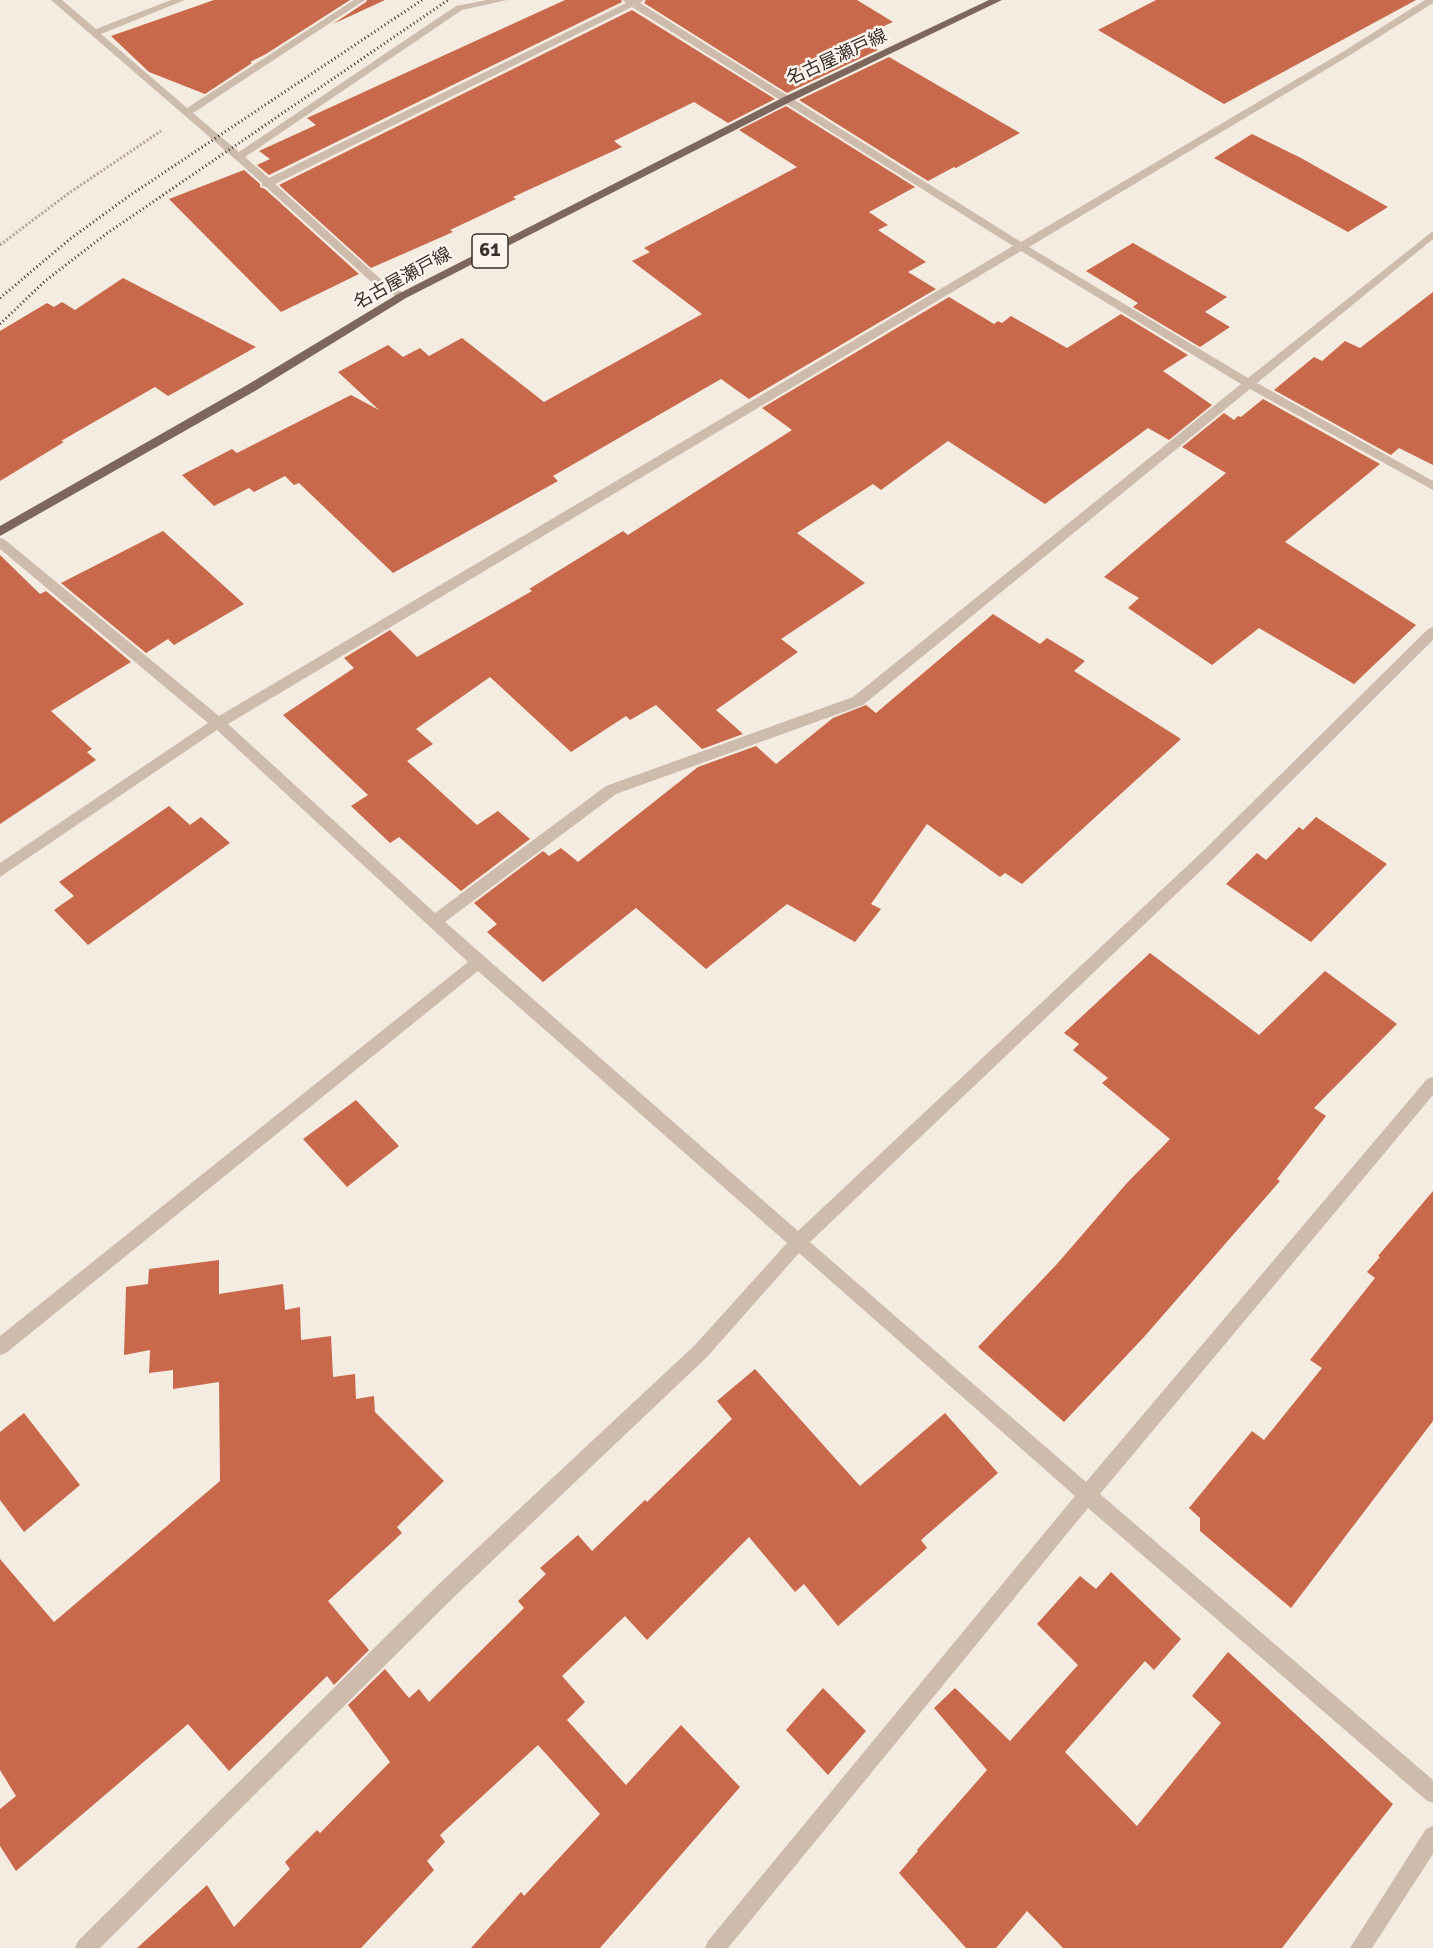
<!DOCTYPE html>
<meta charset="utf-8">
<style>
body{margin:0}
canvas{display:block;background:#f4ebe1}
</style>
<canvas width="1433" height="1948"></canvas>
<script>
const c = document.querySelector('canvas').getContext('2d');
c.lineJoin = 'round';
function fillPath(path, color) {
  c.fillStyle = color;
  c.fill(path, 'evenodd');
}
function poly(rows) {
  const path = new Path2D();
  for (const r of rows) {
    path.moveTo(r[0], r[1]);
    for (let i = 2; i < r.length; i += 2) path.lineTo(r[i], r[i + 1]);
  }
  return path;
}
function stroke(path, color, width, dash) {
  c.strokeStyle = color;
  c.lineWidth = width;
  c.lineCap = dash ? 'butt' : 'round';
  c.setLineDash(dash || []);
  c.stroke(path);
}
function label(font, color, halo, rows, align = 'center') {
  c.font = font + ' Signika,"Noto Sans JP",sans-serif';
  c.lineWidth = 5;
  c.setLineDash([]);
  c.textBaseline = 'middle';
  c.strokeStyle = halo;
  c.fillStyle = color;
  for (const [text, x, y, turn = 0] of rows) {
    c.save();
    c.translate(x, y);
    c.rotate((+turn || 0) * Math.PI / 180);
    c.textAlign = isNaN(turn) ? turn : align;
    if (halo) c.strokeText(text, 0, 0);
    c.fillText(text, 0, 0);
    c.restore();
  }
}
const building = poly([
 [214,0,350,0,266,54,250,62,252,63,205,94,149,72,111,36],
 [367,0,385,0,333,24,366,2],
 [565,0,621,0,622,2,269,175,257,165,270,159,259,151,316,125,307,118],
 [646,0,857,0,893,22,857,38,878,50,787,93,644,3],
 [1156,0,1416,0,1224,104,1098,30],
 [632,10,775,99,728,123,694,102,614,141,622,147,513,197,516,199,450,230,453,232,371,268,279,185],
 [889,57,1020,133,956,168,954,167,928,181,799,100],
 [786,106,915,187,869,212,888,225,878,230,926,262,908,272,936,289,749,399,721,379,553,476,558,481,393,573,299,483,294,485,285,476,254,492,249,488,214,506,182,475,232,449,237,453,351,395,379,410,338,372,388,345,403,357,420,348,429,356,462,338,544,402,702,314,632,261,650,252,644,248,797,167,739,130],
 [1252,134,1301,158,1388,207,1348,232,1214,158],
 [244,170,260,184,260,187,265,189,359,274,281,312,169,199],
 [1133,243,1227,297,1205,312,1230,327,1200,347,1133,307,1138,303,1086,271],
 [123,278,256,347,168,396,155,387,61,441,64,442,0,481,0,331,47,303,54,307,62,302,75,310],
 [1433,292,1433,465,1399,448,1391,455,1274,390,1314,357,1322,361,1345,341,1360,348],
 [949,297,994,324,998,321,1002,323,1011,316,1067,348,1121,314,1188,355,1163,371,1212,405,1169,440,1148,428,1045,504,948,441,881,490,873,484,797,533,865,583,781,639,798,652,716,710,743,734,702,749,656,705,630,720,626,716,571,752,490,677,416,729,433,744,407,761,477,825,498,811,530,839,461,891,399,837,390,843,351,806,368,795,283,715,354,668,344,658,390,630,417,657,532,591,529,589,623,531,628,535,792,430,762,408],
 [1263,399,1380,464,1285,542,1416,625,1354,684,1259,628,1212,665,1128,608,1139,598,1104,577,1226,473,1182,447,1224,413,1234,420,1238,416,1241,417],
 [163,531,244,604,174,645,168,639,146,653,61,583],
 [0,555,40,594,46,591,131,662,51,711,92,749,87,752,96,760,0,824],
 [993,614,1040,644,1047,638,1085,661,1074,671,1181,739,1022,884,1005,873,1000,877,927,824,871,904,881,909,855,942,787,904,706,969,636,908,543,982,487,932,497,924,474,903,543,851,549,856,561,848,578,862,698,767,756,746,776,764,833,718,866,705,876,713],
 [169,806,190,825,201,817,230,843,88,945,54,910,74,896,59,882],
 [1316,817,1387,864,1311,942,1226,884,1257,853,1266,860,1299,827,1303,830],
 [1150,953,1259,1035,1325,971,1397,1024,1314,1108,1326,1116,1277,1179,1280,1181,1144,1337,1064,1422,978,1347,1057,1264,1127,1183,1170,1139,1102,1083,1108,1078,1073,1050,1079,1044,1064,1033],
 [356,1100,399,1146,347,1187,303,1139],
 [1433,1191,1433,1421,1291,1608,1200,1531,1200,1518,1189,1508,1252,1431,1264,1440,1322,1368,1310,1360,1375,1278,1367,1272,1380,1257,1378,1256],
 [219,1260,219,1294,283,1284,285,1310,300,1307,301,1340,331,1336,333,1377,355,1374,356,1399,374,1396,375,1412,444,1481,397,1527,402,1533,328,1601,369,1650,334,1685,327,1676,229,1771,188,1724,16,1871,0,1846,0,1809,16,1796,0,1770,0,1559,54,1622,220,1481,219,1382,173,1389,173,1370,149,1373,150,1350,124,1355,126,1287,148,1284,149,1269],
 [755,1369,860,1486,945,1413,998,1473,921,1540,927,1548,838,1626,804,1584,795,1592,749,1537,647,1640,625,1616,562,1676,585,1702,567,1720,626,1785,681,1725,740,1787,600,1948,471,1948,521,1892,524,1896,600,1814,538,1745,440,1835,445,1842,427,1861,434,1870,361,1948,137,1948,207,1885,234,1927,290,1869,285,1862,317,1830,320,1833,390,1762,348,1705,385,1669,409,1698,419,1689,429,1702,524,1608,518,1601,546,1574,540,1568,578,1535,592,1551,645,1500,647,1502,732,1419,717,1401],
 [24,1413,80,1485,24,1532,0,1500,0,1432],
 [1111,1572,1181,1639,1154,1670,1145,1661,1065,1752,1137,1826,1221,1723,1192,1696,1228,1652,1393,1804,1282,1948,1063,1948,1027,1911,996,1948,966,1948,899,1873,918,1851,917,1850,987,1770,934,1708,955,1688,1010,1741,1078,1665,1037,1624,1080,1576,1096,1589],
 [823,1688,866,1731,828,1775,786,1730]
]);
const path = poly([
 [0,245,69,193,161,131]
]);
const minor = poly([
 [51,0,62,0,96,29,171,0,185,0,101,34,187,108,354,0,365,0,193,113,239,152,456,6,487,0,507,0,462,10,245,157,269,178,626,3,623,0,644,0,640,3,1021,242,1341,53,1425,0,1433,0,1433,3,1347,57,1029,247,1248,378,1433,231,1433,239,1257,383,1433,481,1433,490,1250,389,863,705,616,794,445,922,798,1231,1202,852,1428,629,1433,627,1433,640,1212,860,810,1242,1086,1482,1427,1079,1433,1077,1433,1095,1100,1494,1433,1780,1433,1803,1426,1800,1088,1508,728,1948,705,1948,708,1941,1075,1496,799,1253,707,1357,456,1595,100,1948,75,1948,78,1941,442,1581,695,1345,787,1243,478,971,6,1353,0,1355,0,1336,468,962,217,730,0,877,0,863,208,723,0,549,0,538,4,539,219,716,1013,246,632,7,275,184,385,283,406,294,408,296,402,299,377,287,266,187,262,186,262,183,235,159,51,0],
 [1021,251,1241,384,853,697,606,786,435,913,228,724,1021,251],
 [1433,1826,1433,1854,1372,1948,1350,1948,1426,1829,1433,1826]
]);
const major = poly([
 [989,0,1002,0,792,101,406,298,255,391,0,536,0,526,247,385,398,294,784,97,989,0]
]);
const rail = poly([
 [0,298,70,239,129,196,422,0],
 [0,324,45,281,106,234,448,0]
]);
const farStreetnames = [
 ["名古屋瀬戸線",837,58,-25],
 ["名古屋瀬戸線",403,279,-29]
];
const shields = [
 [490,251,36]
];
const shieldNames = [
 ["61",490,251]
];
fillPath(building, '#c8694b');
stroke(path, '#b9a596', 3, [2, 2]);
fillPath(minor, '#cdbbac');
fillPath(major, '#7d675c');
stroke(rail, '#3b302b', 3, [1, 3]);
label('18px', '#3b302b', '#fbf5ee', farStreetnames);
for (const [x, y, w] of shields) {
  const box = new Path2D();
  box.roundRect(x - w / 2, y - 17, w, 34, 4.5);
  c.fillStyle = '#fbf5ee';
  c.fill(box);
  stroke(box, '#3b302b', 1.5);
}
label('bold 20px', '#3b302b', null, shieldNames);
</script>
